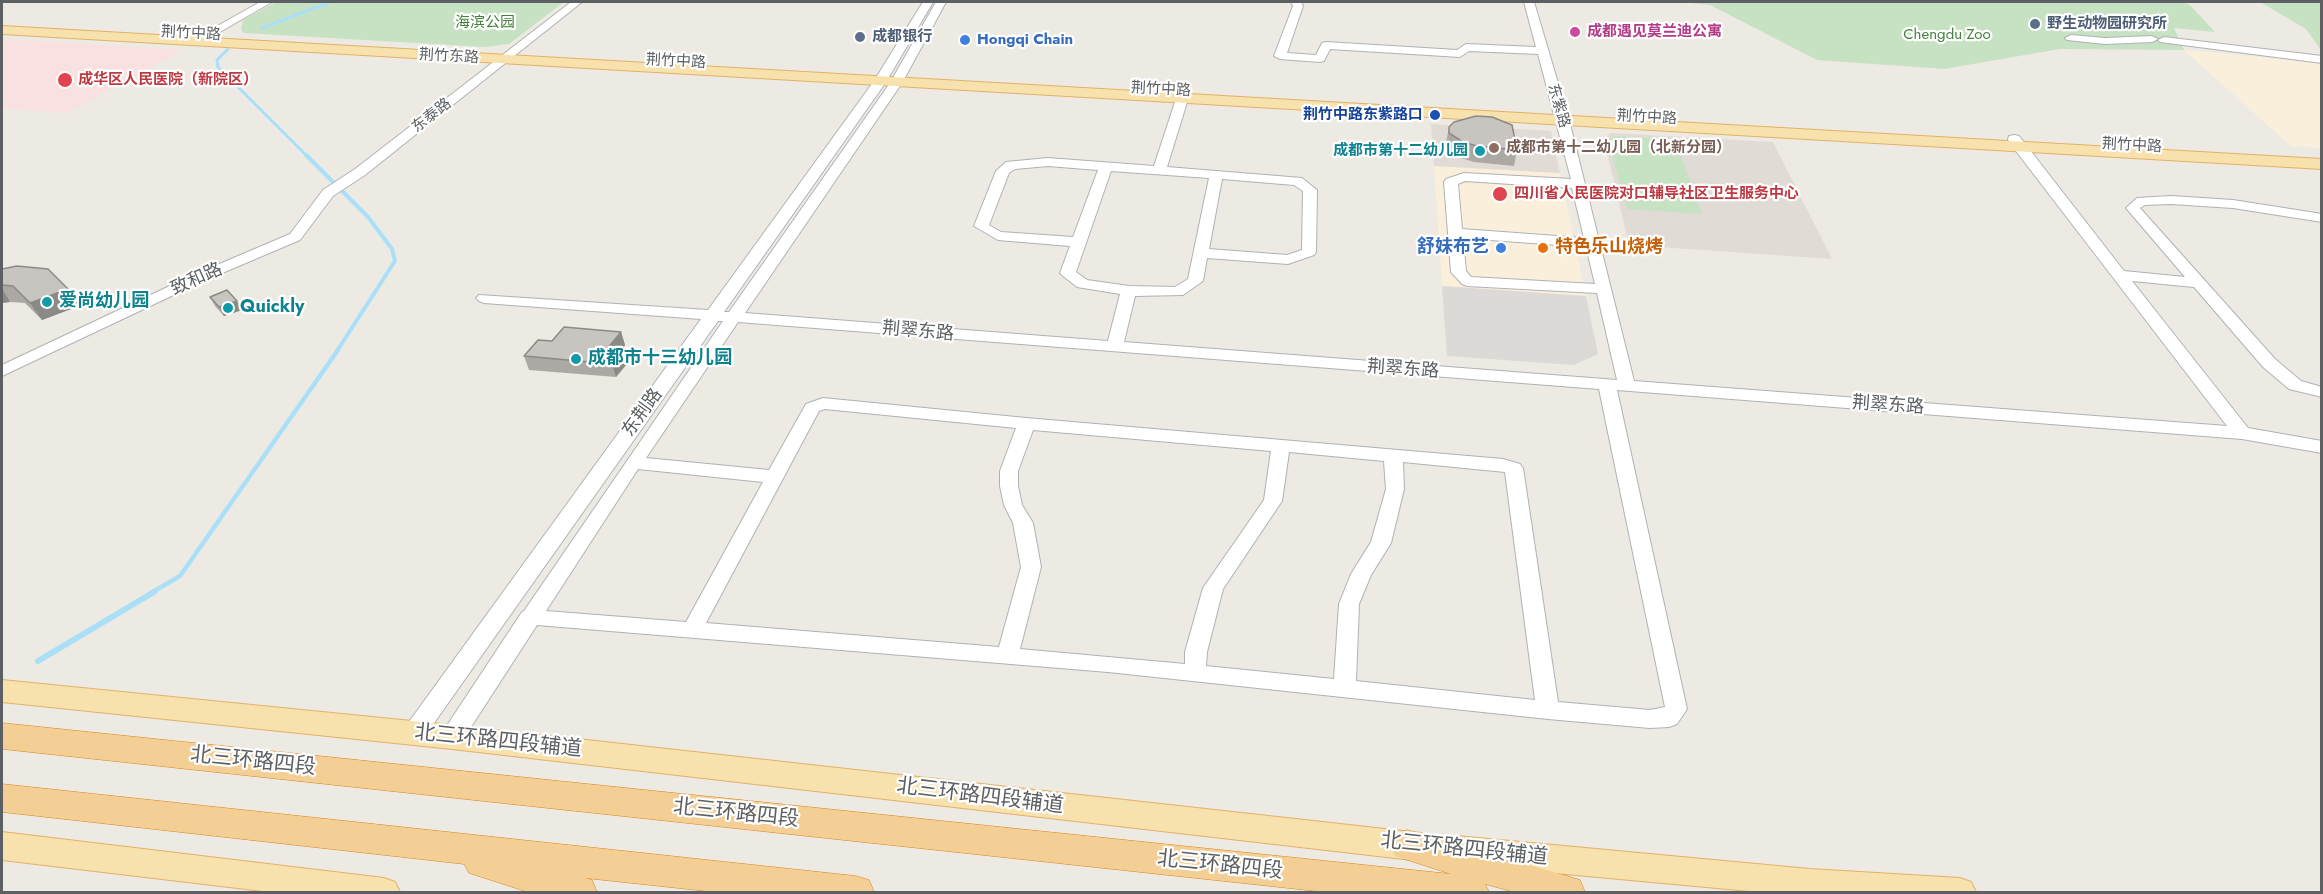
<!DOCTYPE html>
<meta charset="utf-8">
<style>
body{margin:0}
#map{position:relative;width:2323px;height:894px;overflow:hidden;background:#edeae4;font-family:Jost,sans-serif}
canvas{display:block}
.frame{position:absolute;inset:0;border:3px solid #5c6063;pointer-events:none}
</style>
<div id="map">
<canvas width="2323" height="894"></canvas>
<div class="frame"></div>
</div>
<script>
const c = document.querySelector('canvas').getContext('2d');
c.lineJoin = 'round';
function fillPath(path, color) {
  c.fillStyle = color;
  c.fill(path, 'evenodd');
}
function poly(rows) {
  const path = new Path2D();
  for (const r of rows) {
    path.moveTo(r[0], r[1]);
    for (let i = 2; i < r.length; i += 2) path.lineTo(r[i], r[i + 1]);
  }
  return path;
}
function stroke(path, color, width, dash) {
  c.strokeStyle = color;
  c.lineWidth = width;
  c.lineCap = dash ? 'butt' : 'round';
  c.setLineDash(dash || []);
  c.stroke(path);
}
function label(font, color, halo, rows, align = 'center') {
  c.font = font + ' Jost,"Noto Sans SC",sans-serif';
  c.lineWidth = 4.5;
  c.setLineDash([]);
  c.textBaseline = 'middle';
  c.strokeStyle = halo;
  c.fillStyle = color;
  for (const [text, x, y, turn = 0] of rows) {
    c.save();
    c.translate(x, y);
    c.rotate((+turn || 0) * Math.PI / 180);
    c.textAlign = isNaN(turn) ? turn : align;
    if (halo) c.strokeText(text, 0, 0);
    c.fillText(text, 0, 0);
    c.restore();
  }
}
const commercial = poly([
 [2184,50,2321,63,2321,148,2291,146],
 [1434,166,1560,173,1586,296,1442,286]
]);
const industrial = poly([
 [1442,286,1586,296,1598,354,1574,365,1447,356]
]);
const education = poly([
 [1431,124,1551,131,1560,173,1434,166],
 [1610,133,1773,142,1832,259,1629,245,1604,140]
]);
const medical = poly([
 [2,39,183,50,66,113,2,109]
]);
const green = poly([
 [276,2,564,2,509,44,484,47,244,33,241,30,243,20],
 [1680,2,2183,2,2190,5,2215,32,2174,28,2184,50,2060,49,1944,69,1817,60,1710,5],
 [2260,2,2321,2,2321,50,2306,29],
 [1614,136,1675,140,1702,214,1627,209,1608,141]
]);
const streamFar3 = poly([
 [262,28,330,2],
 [228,49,217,60,218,67,308,157]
]);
const streamFar2 = poly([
 [306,155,368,217,392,249,395,261,337,351]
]);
const streamFar1 = poly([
 [151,593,180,576,338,350]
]);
const stream = poly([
 [38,661,154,592]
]);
const minor = poly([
 [260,2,272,2,199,44,195,45,189,42,260,2],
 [571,2,582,2,365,175,333,196,300,240,201,282,2,376,2,365,191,276,290,234,323,190,355,169,571,2],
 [923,2,933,2,886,82,724,312,729,312,890,83,936,2,946,2,902,83,745,313,1108,341,1120,294,1077,287,1063,276,1060,273,1070,246,998,240,974,226,996,171,1006,162,1048,158,1154,166,1176,99,1182,95,1188,99,1167,167,1302,178,1317,190,1316,252,1314,255,1288,264,1207,258,1203,281,1183,295,1135,296,1124,342,1617,380,1597,293,1467,286,1462,284,1451,272,1444,182,1446,179,1464,173,1571,179,1538,54,1469,51,1460,57,1330,49,1324,61,1320,62,1280,59,1274,56,1293,6,1291,2,1301,2,1303,6,1287,53,1316,55,1322,43,1326,42,1457,50,1466,44,1536,47,1524,2,1534,2,1569,120,1634,381,2227,426,2009,142,2008,139,2009,136,2014,135,2019,136,2124,271,2185,277,2126,208,2137,198,2171,196,2233,200,2322,214,2322,222,2233,208,2171,204,2145,205,2140,208,2275,359,2301,381,2322,387,2322,397,2289,389,2263,367,2194,287,2132,281,2248,428,2322,441,2322,453,2242,439,1617,390,1687,709,1677,724,1669,727,1650,728,1548,719,1108,672,537,625,460,744,452,746,444,744,441,737,444,730,522,612,524,611,723,321,718,321,422,740,414,742,406,740,403,733,406,726,701,319,484,303,479,301,476,298,479,295,708,310,874,81,923,2],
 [1048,166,1098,170,1073,237,1001,232,989,225,1009,173,1015,169,1048,166],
 [1111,171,1209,178,1188,279,1175,287,1129,286,1087,280,1076,272,1111,171],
 [1222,179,1294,185,1303,191,1302,250,1287,255,1209,249,1222,179],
 [1465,181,1572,188,1584,238,1462,229,1458,184,1465,181],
 [1463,238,1586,247,1595,284,1471,277,1466,271,1463,238],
 [738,322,1599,389,1665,707,1650,710,1558,702,1523,468,1520,464,1503,459,1026,418,823,398,806,404,769,470,646,458,738,322],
 [825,409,1016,428,1000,471,1000,486,1004,505,1013,523,1021,567,999,647,706,623,819,411,825,409],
 [1033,430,1271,451,1264,500,1203,588,1185,652,1185,664,1020,649,1041,567,1033,523,1022,505,1018,486,1018,471,1033,430],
 [1289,452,1384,461,1386,489,1371,542,1351,574,1339,604,1334,679,1206,666,1207,652,1223,589,1282,501,1289,452],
 [1403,462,1505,472,1535,700,1356,681,1359,604,1371,575,1391,543,1404,489,1403,462],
 [638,469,763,482,686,622,546,611,638,469],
 [2071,35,2105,38,2152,36,2158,39,2152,42,2105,44,2067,40,2065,38,2071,35],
 [2164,37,2322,56,2322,63,2160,42,2158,40,2164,37]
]);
const major = poly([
 [2,26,2322,159,2322,169,2,34,2,26],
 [2,680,452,725,1421,833,1432,837,1436,847,1432,857,1421,861,452,749,2,702,2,680],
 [2,832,384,878,395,882,400,892,271,892,2,860,2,832],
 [1457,836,1810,869,1960,878,1971,882,1976,892,1760,892,1457,864,1446,860,1442,850,1446,840,1457,836]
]);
const highway = poly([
 [2,723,1451,874,1395,856,1390,845,1395,834,1407,830,1567,876,1580,880,1585,892,1514,892,1485,884,1489,892,1325,892,2,749,2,723],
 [2,784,856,876,869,880,874,892,715,892,585,878,592,880,597,892,528,892,469,873,464,864,2,812,2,784]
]);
const wall = poly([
 [1449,127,1517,150,1514,166,1474,162,1461,158,1447,148,1446,143],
 [2,269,68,289,79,306,42,320,25,303,10,302,2,303],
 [210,297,242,310,224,316,215,306],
 [621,332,625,345,621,351,626,365,616,377,529,370,524,356,552,341]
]);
const shadedWall = poly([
 [2,289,10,302,2,303],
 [68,289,79,306,42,320,30,303],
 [237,301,242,310,224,316,219,307],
 [621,332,625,345,611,364,606,350],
 [621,351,626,365,616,377,612,364]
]);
const building = poly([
 [1476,116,1492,117,1512,125,1517,150,1477,146,1463,142,1449,133,1449,127,1454,122,1476,116],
 [17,266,48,269,68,289,30,303,13,286,2,285,2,269,17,266],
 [227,290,237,301,219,307,210,297,227,290],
 [564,327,621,332,606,350,621,351,612,364,524,356,538,340,552,341,564,327]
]);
const markers = [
 [2035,24,6,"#5c6f8a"],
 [1575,32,6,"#d1479c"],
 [860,37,6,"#5c6f8a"],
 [965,40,6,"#3f7fe0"],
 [65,80,8,"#e0444e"],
 [1435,115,6,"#1a4fb4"],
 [1494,148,6,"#8d6e63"],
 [1480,151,6,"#0f9aa8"],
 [1500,194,8,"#e0444e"],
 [1501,248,6,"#3f7fe0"],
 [1543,248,6,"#e8710a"],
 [47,302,6,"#0f9aa8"],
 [228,308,6,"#0f9aa8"],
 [576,359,6,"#0f9aa8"]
];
const farParknames = [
 ["海滨公园",485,23],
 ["Chengdu Zoo",1947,35]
];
const farServicenames = [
 ["野生动物园研究所",2047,24],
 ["成都银行",872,37]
];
const farHotelnames = [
 ["成都遇见莫兰迪公寓",1587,32]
];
const farStreetnames = [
 ["荆竹中路",191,34,3],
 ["荆竹东路",449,57,3],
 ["荆竹中路",676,62,3],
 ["荆竹中路",1161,90,3],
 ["东紫路",1558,106,74],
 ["东泰路",432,116,-38],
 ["荆竹中路",1647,118,3],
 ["荆竹中路",2132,146,3]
];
const farShopnames = [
 ["Hongqi Chain",977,40]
];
const farHealthnames = [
 ["成华区人民医院（新院区）",78,80],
 ["四川省人民医院对口辅导社区卫生服务中心",1514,194]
];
const farTransitnames = [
 ["荆竹中路东紫路口",1423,115]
];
const farEducationnames = [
 ["成都市第十二幼儿园（北新分园）",1506,148]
];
const farCulturenames = [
 ["成都市第十二幼儿园",1468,151]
];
const shopNames = [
 ["舒妹布艺",1489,248]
];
const foodNames = [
 ["特色乐山烧烤",1555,248]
];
const streetNames = [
 ["致和路",197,280,-24],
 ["荆翠东路",918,332,5],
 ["荆翠东路",1403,370,4],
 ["荆翠东路",1888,406,4],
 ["东荆路",643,413,-54]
];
const cultureNames = [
 ["爱尚幼儿园",59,302],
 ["Quickly",240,308],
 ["成都市十三幼儿园",588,359]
];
const nearStreetnames = [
 ["北三环路四段辅道",498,742,6],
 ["北三环路四段",253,762,6],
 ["北三环路四段辅道",980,797,7],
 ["北三环路四段",736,814,6],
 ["北三环路四段辅道",1464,850,6],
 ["北三环路四段",1220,866,6]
];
fillPath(commercial, '#faefdb');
fillPath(industrial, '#dcd9d6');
fillPath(education, '#e0dbd5');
fillPath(medical, '#f9e1e2');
fillPath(green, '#c7e2c2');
stroke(streamFar3, '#aae0f7', 3);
stroke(streamFar2, '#aae0f7', 4);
stroke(streamFar1, '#aae0f7', 4.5);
stroke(stream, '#aae0f7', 6);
stroke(minor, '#afb2b5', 2);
stroke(major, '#e4b066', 2);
stroke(highway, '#db8315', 1);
fillPath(minor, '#fff');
fillPath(major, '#f7e2ae');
fillPath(highway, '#f3ce95');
fillPath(wall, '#aca9a5');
fillPath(shadedWall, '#8c8a86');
fillPath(building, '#c8c5c0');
stroke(building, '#8c8a86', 1.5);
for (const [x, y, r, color] of markers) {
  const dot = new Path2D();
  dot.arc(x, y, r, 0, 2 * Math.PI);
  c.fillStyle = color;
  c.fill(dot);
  stroke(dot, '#fff', 2);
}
label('15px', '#43813d', '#fff', farParknames);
label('bold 15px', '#4e5e75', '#fff', farServicenames, 'left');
label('bold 15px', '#b23c85', '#fff', farHotelnames, 'left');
label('15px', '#5c6063', '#fff', farStreetnames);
label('bold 15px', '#366cbe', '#fff', farShopnames, 'left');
label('bold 15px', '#be3a42', '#fff', farHealthnames, 'left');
label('bold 15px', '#164399', '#fff', farTransitnames, 'right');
label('bold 15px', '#785e54', '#fff', farEducationnames, 'left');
label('bold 15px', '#0d838f', '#fff', farCulturenames, 'right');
label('bold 18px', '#366cbe', '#fff', shopNames, 'right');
label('bold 18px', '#c56008', '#fff', foodNames, 'left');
label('18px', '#5c6063', '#fff', streetNames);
label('bold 18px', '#0d838f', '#fff', cultureNames, 'left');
label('21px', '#5c6063', '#fff', nearStreetnames);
</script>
